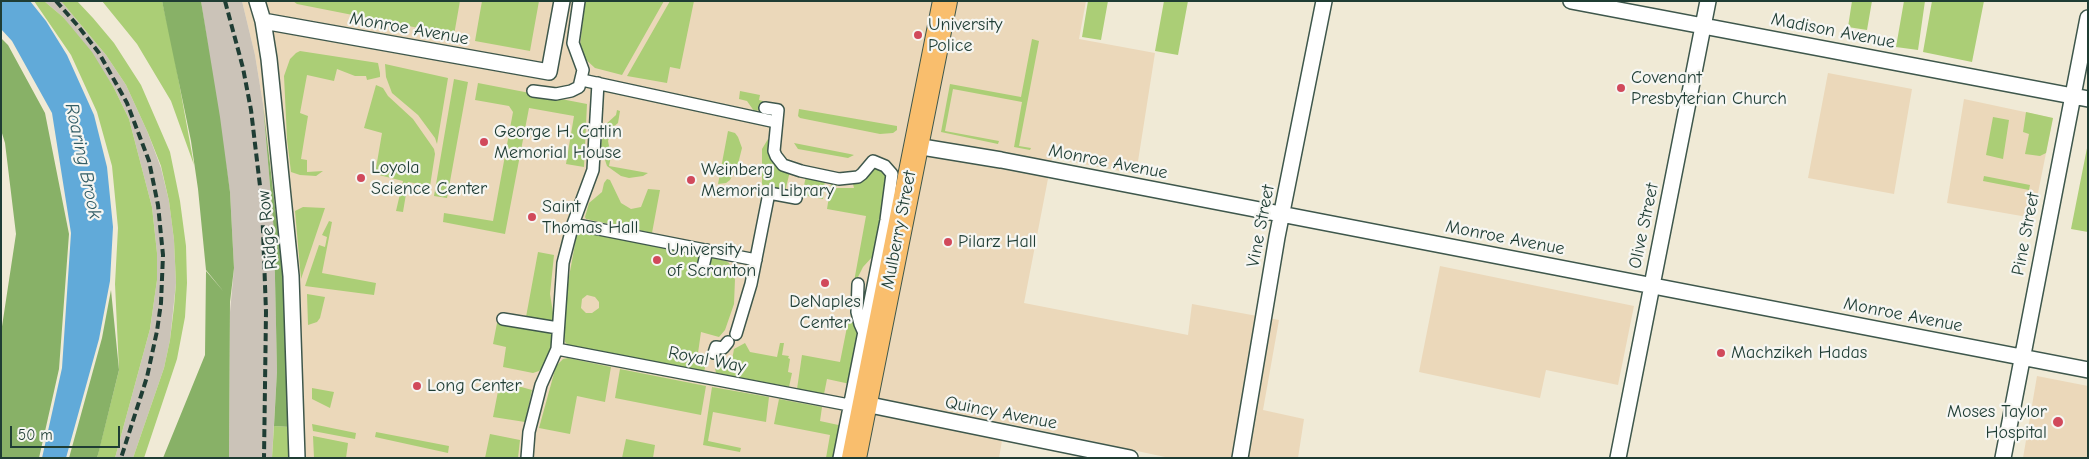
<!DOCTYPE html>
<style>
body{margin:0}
#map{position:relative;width:2089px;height:459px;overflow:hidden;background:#f0ead6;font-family:"Comic Neue",sans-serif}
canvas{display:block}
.frame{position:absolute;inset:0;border:2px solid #1f3d34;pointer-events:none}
.scale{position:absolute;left:10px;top:426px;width:110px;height:22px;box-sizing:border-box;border:2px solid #1f3d34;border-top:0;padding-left:6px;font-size:15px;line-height:18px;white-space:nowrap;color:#1f3d34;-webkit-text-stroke:4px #f6f6f2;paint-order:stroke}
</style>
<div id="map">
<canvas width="2089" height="459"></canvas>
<div class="frame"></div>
<div class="scale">50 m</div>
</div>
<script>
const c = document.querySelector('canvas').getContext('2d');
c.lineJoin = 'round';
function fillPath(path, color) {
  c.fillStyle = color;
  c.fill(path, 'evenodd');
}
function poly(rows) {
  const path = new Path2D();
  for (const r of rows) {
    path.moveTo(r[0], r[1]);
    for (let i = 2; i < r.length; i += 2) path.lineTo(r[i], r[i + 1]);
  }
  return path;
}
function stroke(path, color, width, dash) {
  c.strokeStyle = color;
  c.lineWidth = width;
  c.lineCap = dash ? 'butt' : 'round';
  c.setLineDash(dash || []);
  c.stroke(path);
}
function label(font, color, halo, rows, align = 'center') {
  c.font = font + ' "Comic Neue",sans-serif';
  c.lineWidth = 4.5;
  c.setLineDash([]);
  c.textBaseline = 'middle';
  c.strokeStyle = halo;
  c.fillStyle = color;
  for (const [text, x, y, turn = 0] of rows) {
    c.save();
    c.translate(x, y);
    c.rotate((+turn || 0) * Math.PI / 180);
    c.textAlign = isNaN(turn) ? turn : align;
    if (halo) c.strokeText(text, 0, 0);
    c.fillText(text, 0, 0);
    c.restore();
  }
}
const built = poly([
 [242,1,1086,1,1079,39,1155,53,1136,174,1052,158,1024,303,1188,335,1192,304,1279,320,1263,410,1304,419,1298,458,1170,458,1005,423,999,458,290,458,285,293,278,227,263,104,255,55],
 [1828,73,1912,89,1894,194,1808,178],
 [1964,99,2053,118,2033,218,1947,203],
 [1440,266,1634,306,1618,385,1546,370,1540,398,1419,372],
 [2037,376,2088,386,2088,458,2023,458]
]);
const industrial = poly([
 [44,1,61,1,106,55,126,85,148,133,161,168,169,201,174,240,176,283,170,340,164,368,133,458,115,458,150,329,157,280,157,253,152,207,129,119,114,88,63,17],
 [201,1,242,1,255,55,263,104,274,232,277,371,272,458,229,458,230,312,234,268,230,192]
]);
const green = poly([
 [34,1,44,1,63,17,92,52,114,88,129,119,152,207,157,253,157,280,150,329,115,458,97,458,119,370,115,284,118,228,112,166,97,112,71,55],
 [61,1,77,1,93,18,114,43,141,85,170,152,180,201,186,246,187,283,185,317,177,359,144,458,133,458,164,368,170,340,174,307,176,283,174,240,169,201,161,166,148,133,126,85,106,55],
 [102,1,162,1,172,44,194,165,171,101,137,44],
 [293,1,460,1,454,35,297,4],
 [482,1,539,1,530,51,475,41],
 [585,1,664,1,622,75,595,68,583,57,580,46],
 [670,1,694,1,680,69,670,67,667,83,627,76],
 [1088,1,1108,1,1101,40,1082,37],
 [1164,1,1188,1,1178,55,1155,51],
 [1852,1,1872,1,1867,30,1848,27],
 [1904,1,1925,1,1918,50,1896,47],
 [1932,1,1984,1,1972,62,1923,52],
 [1032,39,1039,41,1019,146,1031,148,1030,150,1014,147,1022,102,953,89,945,131,999,141,998,144,941,132,950,84,1021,97],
 [300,51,378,63,380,73,380,77,367,80,366,76,355,76,337,69,334,81,307,75,300,113,308,116,301,159,307,160,307,172,323,171,316,176,300,175,291,172,287,139,284,76,290,59,296,53],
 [385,64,448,78,437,144,435,138,418,115,392,93,386,77],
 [454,79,468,82,447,198,434,196],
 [478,83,587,104,584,167,566,164,574,116,529,108,505,234,443,222,444,213,493,221,513,112,509,106,475,100],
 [376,85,383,88,388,96,413,119,434,149,435,154,430,186,408,182,403,212,396,211,403,181,375,174,382,133,364,128],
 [740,91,760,95,759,100,763,101,760,110,754,111,747,101,739,99],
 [799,109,897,126,897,130,893,133,880,134,800,118,798,116],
 [617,110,620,111,618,123,612,128,608,141,611,156,609,166,648,173,643,176,629,178,621,176,607,166,601,148,602,133,605,125,616,115],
 [2026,112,2053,118,2046,153,2040,156,2025,154,2029,134,2023,132],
 [1993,117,2009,120,2003,159,1986,155],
 [728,131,735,133,738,137,742,148,738,164,730,180,726,183,718,184],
 [768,139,771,140,790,171,785,192,765,188,762,184,762,149],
 [794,143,850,154,854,155,848,158,798,149],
 [2088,143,2088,232,2071,229],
 [880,167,883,168,889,180,874,255,863,267,853,287,866,216,827,209,831,184,837,182,836,188,854,188,853,184,858,182,873,168],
 [806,176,825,181,823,199,802,195],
 [1984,176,2030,185,2029,190,1983,181],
 [607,179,610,180,621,203,631,209,641,207,648,189,660,190,652,233,586,219,585,217,589,203,602,192,604,183],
 [303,207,325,208,301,279,295,211],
 [329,221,332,222,322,273,376,283,374,295,305,286,319,245,325,247,327,237,322,235],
 [580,232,686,252,726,261,729,263,735,279,734,304,725,330,719,337,701,332,698,353,708,355,704,372,568,345,565,342,564,333,567,288,577,233],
 [587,295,595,297,599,302,599,308,592,313,586,313,581,308,582,299],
 [538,252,554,255,550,294,553,313,553,321,551,322,526,317],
 [307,294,325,297,320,318,317,322,308,325],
 [848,322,855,322,860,334,850,384,827,379,824,394,797,389,802,355,840,362],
 [497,323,542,330,553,335,550,351,543,367,539,371,533,373,503,367,506,347,493,344],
 [745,343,750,352,777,357,780,343,784,343,782,355,789,356,788,358,790,359,788,372,792,373,789,387,716,373,715,368,717,357,732,360,734,349],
 [568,358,611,367,605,402,577,396,570,434,539,428,556,366,563,359],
 [620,369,706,386,701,415,615,398],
 [500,381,532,390,525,422,493,417],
 [712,387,769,397,766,422,713,412,708,441,741,448,740,452,703,445],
 [312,388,334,392,330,408,312,399],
 [779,399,822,407,820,421,843,426,837,458,826,458,830,435,774,424],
 [312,424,356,433,355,439,313,431],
 [274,426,290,427,290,458,272,458],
 [376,432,449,446,448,453,375,437],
 [490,434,520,440,518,458,485,458],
 [313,436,348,443,346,458,314,458],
 [626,439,655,445,653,458,622,458]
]);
const forest = poly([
 [162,1,201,1,220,117,230,192,234,268,230,302,229,458,163,458,205,355,206,271,224,292,206,270,198,189,191,141],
 [1,38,8,45,45,113,69,234,59,369,39,458,1,458,1,333,16,234,5,143,1,130],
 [263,104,285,293,290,427,274,426,277,371,274,232],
 [111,290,119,370,99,451,97,458,69,458,102,338]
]);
const water = poly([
 [1,1,30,1,46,21,67,55,94,115,107,167,113,227,110,281,99,339,66,458,42,458,62,368,71,233,52,113,12,41,1,29]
]);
const pedestrian = poly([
 [582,80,776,122],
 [533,91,556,94,571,91,579,87,583,70,573,43,579,1],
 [765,108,778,110,774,151,776,156,783,165,801,171,839,179,858,177,862,174,873,161,885,166,892,174,886,220,839,458],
 [573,224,756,260],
 [703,267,707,250],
 [858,284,857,312,860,324,864,333],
 [503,319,558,328],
 [736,334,751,284,769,193,796,198,796,193],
 [557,349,849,405],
 [714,353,716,347,723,348,728,342],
 [527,458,529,432,541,385,557,349,563,263,573,224,593,170,598,83]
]);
const minor = poly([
 [257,1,263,21,269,59,291,276,297,458],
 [1571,1,2088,99],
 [263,21,549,72,562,1],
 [916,146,1001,160,2088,370],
 [865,404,1130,458],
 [1240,458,1277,237,1324,1],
 [1618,458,1708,1],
 [2003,458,2088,18]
]);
const primary = poly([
 [854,458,945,1]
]);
const rail = poly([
 [56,1,78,26,99,53,127,103,149,161,158,205,163,255,161,303,157,331,147,377,121,458],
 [225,1,243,68,251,110,262,203,266,312,264,458]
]);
const markers = [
 [918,35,5,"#d1495b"],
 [1621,88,5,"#d1495b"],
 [484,142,5,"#d1495b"],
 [361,178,5,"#d1495b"],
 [691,180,5,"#d1495b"],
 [532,217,5,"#d1495b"],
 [948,242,5,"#d1495b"],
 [657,260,5,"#d1495b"],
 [825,283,5,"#d1495b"],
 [1721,353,5,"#d1495b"],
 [417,386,5,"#d1495b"],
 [2058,422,6,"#d1495b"]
];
const poiNames = [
 ["University",928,25],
 ["Police",928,46],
 ["Covenant",1631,78],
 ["Presbyterian Church",1631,99],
 ["George H. Catlin",494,132],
 ["Memorial House",494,153],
 ["Loyola",371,168],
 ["Science Center",371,189],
 ["Weinberg",701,170],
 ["Memorial Library",701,191],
 ["Saint",542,207],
 ["Thomas Hall",542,228],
 ["Pilarz Hall",958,242],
 ["University",667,250],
 ["of Scranton",667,271],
 ["DeNaples",825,302,"center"],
 ["Center",825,323,"center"],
 ["Machzikeh Hadas",1731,353],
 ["Long Center",427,386],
 ["Moses Taylor",2047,412,"right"],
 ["Hospital",2047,433,"right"]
];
const streetNames = [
 ["Monroe Avenue",409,29,10],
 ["Madison Avenue",1833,31,11],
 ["Monroe Avenue",1108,162,11],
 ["Vine Street",1261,226,-79],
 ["Olive Street",1644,226,-78],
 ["Ridge Row",268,230,-96],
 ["Mulberry Street",899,230,-79],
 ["Pine Street",2026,234,-79],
 ["Monroe Avenue",1505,238,11],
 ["Monroe Avenue",1903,315,11],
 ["Royal Way",707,360,11],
 ["Quincy Avenue",1001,413,11]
];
const waterNames = [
 ["Roaring Brook",83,161,78]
];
fillPath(built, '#ebd8ba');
fillPath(industrial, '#cbc3b8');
fillPath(green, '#abce76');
fillPath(forest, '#88b167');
fillPath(water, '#61aad9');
stroke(pedestrian, '#3e574c', 14);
stroke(minor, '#3e574c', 18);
stroke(primary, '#3e574c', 26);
stroke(pedestrian, '#fff', 11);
stroke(minor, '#fff', 15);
stroke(primary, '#f9be6d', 24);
stroke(rail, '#1f3d34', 4, [8, 4]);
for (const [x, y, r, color] of markers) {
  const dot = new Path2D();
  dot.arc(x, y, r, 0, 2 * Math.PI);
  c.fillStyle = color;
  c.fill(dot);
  stroke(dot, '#f6f6f2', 2);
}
label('18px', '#1f3d34', '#f6f6f2', poiNames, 'left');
label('18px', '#1f3d34', '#f6f6f2', streetNames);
label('italic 19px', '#335e66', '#f6f6f2', waterNames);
</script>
